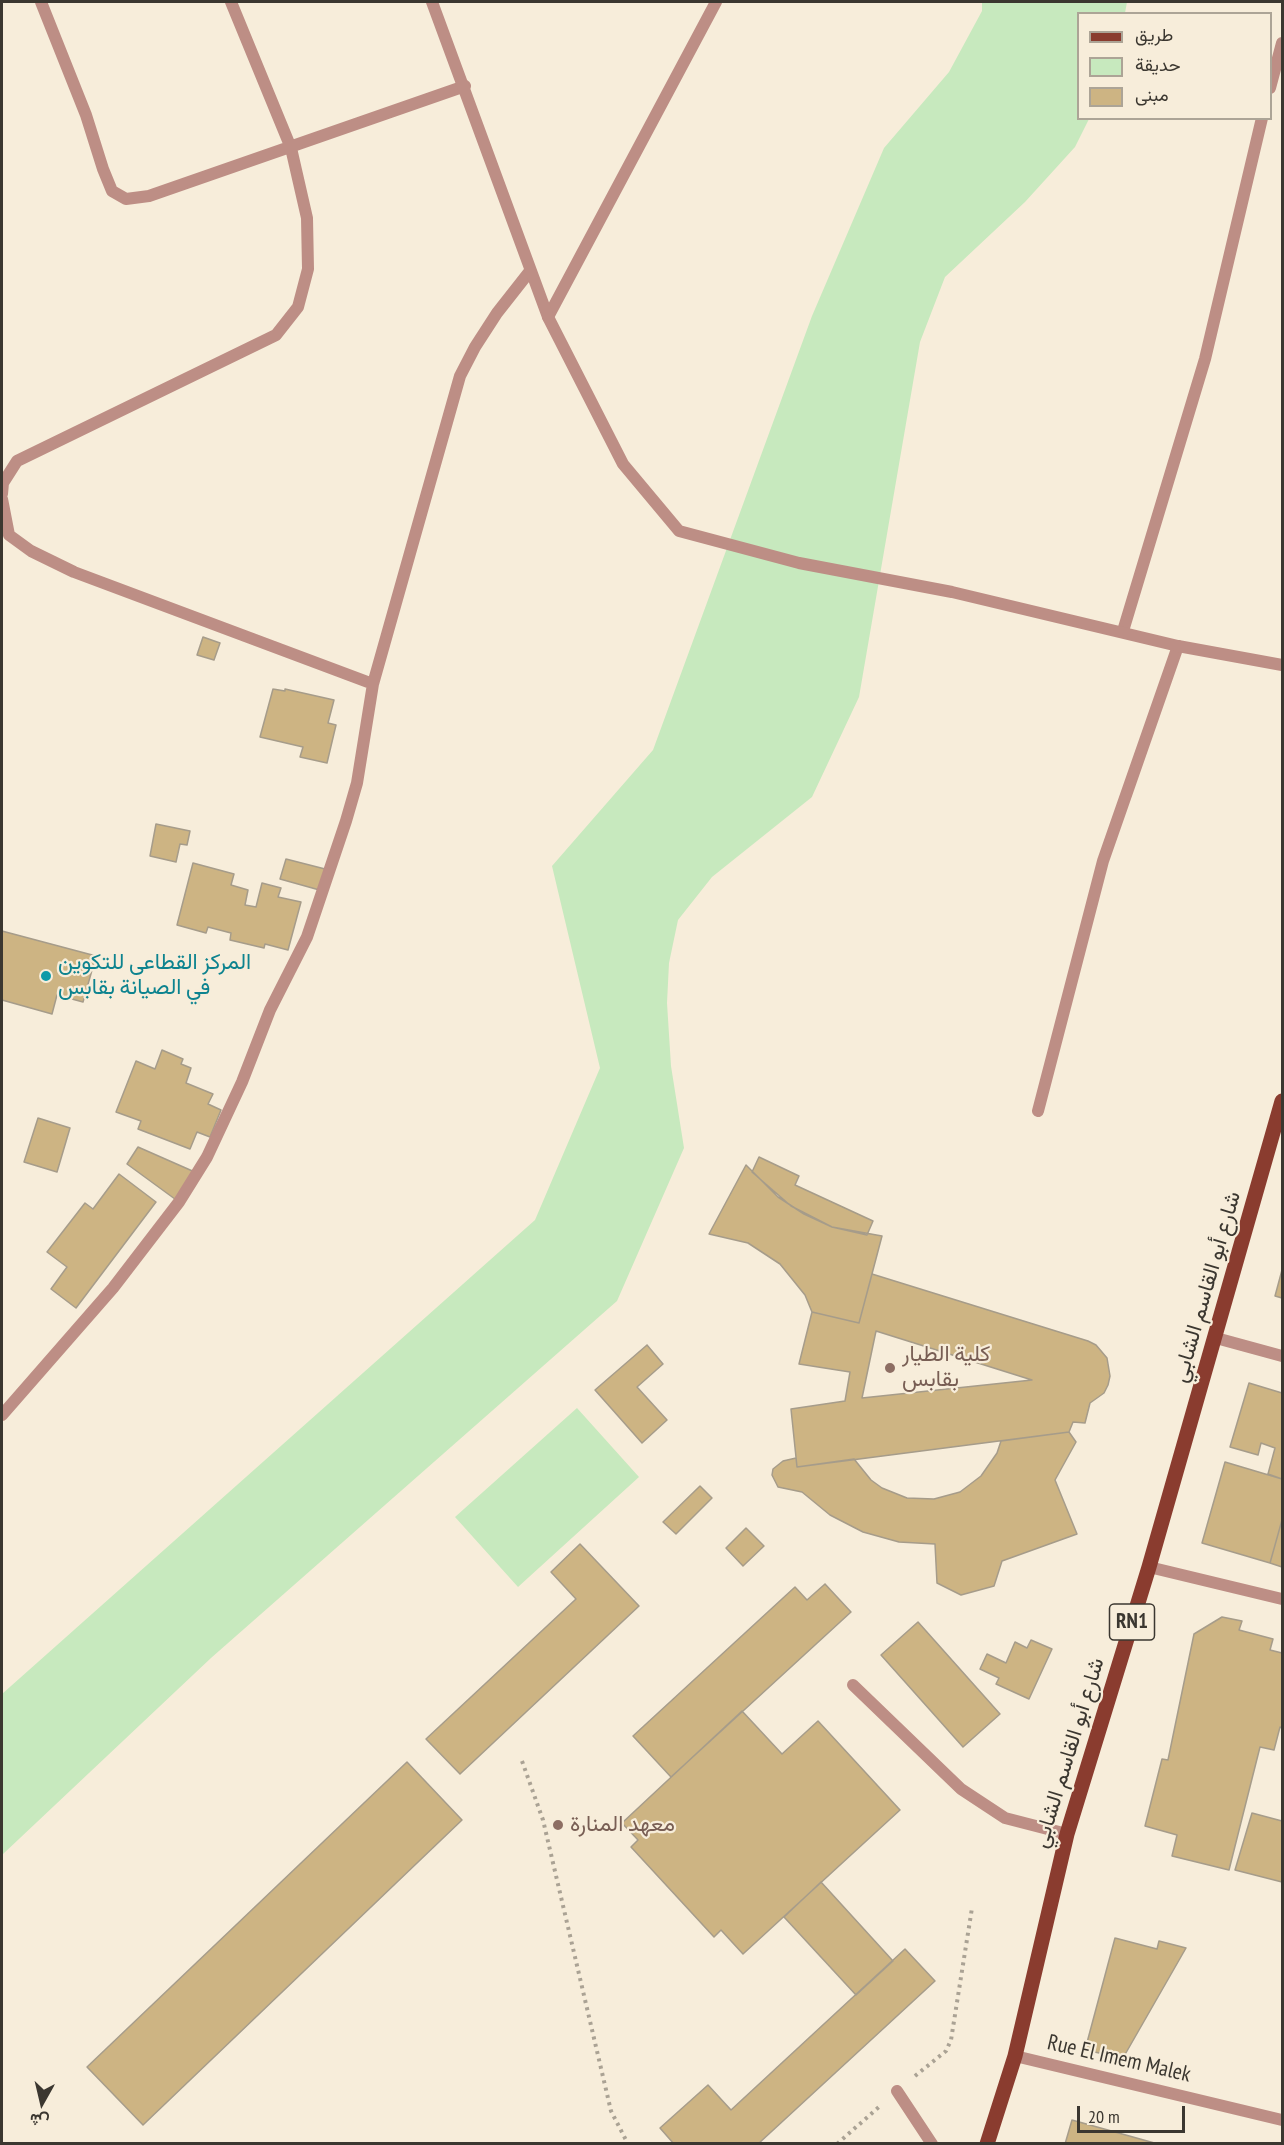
<!DOCTYPE html>
<meta charset="utf-8">
<style>
body{margin:0}
#map{position:relative;width:1284px;height:2145px;overflow:hidden;background:#f7edda;font-family:"PT Sans Narrow",Vazirmatn,sans-serif}
canvas{display:block}
.frame{position:absolute;inset:0;border:3px solid #3b3730;pointer-events:none}
.legend{position:absolute;left:1077px;top:12px;width:195px;height:108px;box-sizing:border-box;background:#f7edda;border:2px solid #aca496;margin:0;padding:8px 10px;list-style:none;font-size:18px;color:#3b3730}
.legend li{display:flex;align-items:center;gap:12px;height:30px}
.legend b{width:30px;border:2px solid #aca496}
.north{position:absolute;left:12px;top:2073px;width:60px;height:60px;-webkit-text-stroke:4px #f7edda;paint-order:stroke;rotate:188deg;font-size:16px;font-weight:700;line-height:24px;text-align:center;color:#3b3730}
.north::after{content:'';display:block;margin:auto;width:21px;height:27px;background:#3b3730;clip-path:polygon(50% 0,100% 100%,50% 72%,0 100%)}
.scale{position:absolute;left:1077px;top:2106px;width:108px;height:27px;box-sizing:border-box;border:3px solid #3b3730;border-top:0;padding-left:8px;font-size:18px;line-height:21px;white-space:nowrap;color:#3b3730;-webkit-text-stroke:4px #f7edda;paint-order:stroke}
</style>
<div id="map">
<canvas width="1284" height="2145"></canvas>
<div class="frame"></div>
<ul class="legend">
<li><b style="height:8px;background:#8a3c2f"></b>طريق</li>
<li><b style="height:16px;background:#c7e9be"></b>حديقة</li>
<li><b style="height:16px;background:#cdb483"></b>مبنى</li>
</ul>
<div class="north">ش</div>
<div class="scale">20 m</div>
</div>
<script>
const c = document.querySelector('canvas').getContext('2d');
c.lineJoin = 'round';
function fillPath(path, color) {
  c.fillStyle = color;
  c.fill(path, 'evenodd');
}
function poly(rows) {
  const path = new Path2D();
  for (const r of rows) {
    path.moveTo(r[0], r[1]);
    for (let i = 2; i < r.length; i += 2) path.lineTo(r[i], r[i + 1]);
  }
  return path;
}
function stroke(path, color, width, dash) {
  c.strokeStyle = color;
  c.lineWidth = width;
  c.lineCap = dash ? 'butt' : 'round';
  c.setLineDash(dash || []);
  c.stroke(path);
}
function label(font, color, halo, rows, align = 'center') {
  c.font = font + ' "PT Sans Narrow",Vazirmatn,sans-serif';
  c.lineWidth = 4.5;
  c.setLineDash([]);
  c.textBaseline = 'middle';
  c.strokeStyle = halo;
  c.fillStyle = color;
  for (const [text, x, y, turn = 0] of rows) {
    c.save();
    c.translate(x, y);
    c.rotate((+turn || 0) * Math.PI / 180);
    c.textAlign = isNaN(turn) ? turn : align;
    if (halo) c.strokeText(text, 0, 0);
    c.fillText(text, 0, 0);
    c.restore();
  }
}
const green = poly([
 [982,2,1127,2,1125,13,1078,14,1078,118,1089,119,1075,147,1025,202,945,277,920,342,859,697,812,797,712,877,678,920,669,963,667,1003,671,1066,684,1148,617,1301,211,1658,2,1855,2,1694,535,1220,600,1068,552,866,653,750,812,316,884,148,949,72,982,11],
 [577,1408,639,1477,518,1587,455,1517]
]);
const building = poly([
 [203,637,220,643,214,660,197,655,203,637],
 [273,689,285,691,285,689,334,700,328,723,336,725,327,763,300,757,303,747,260,737,273,689],
 [156,824,190,831,187,845,180,844,176,862,150,856,156,824],
 [286,859,329,870,323,891,280,879,286,859],
 [193,863,234,874,231,885,248,890,245,905,256,907,262,883,281,888,278,897,301,902,288,950,265,944,264,948,230,940,231,933,208,927,206,933,177,925,193,863],
 [2,931,96,956,83,1002,57,995,52,1014,2,1000,2,931],
 [162,1050,183,1059,181,1064,191,1068,186,1083,213,1094,208,1104,221,1110,210,1137,197,1132,190,1149,138,1129,141,1121,116,1112,136,1061,155,1069,162,1050],
 [38,1118,70,1128,57,1172,24,1162,38,1118],
 [138,1147,197,1173,179,1202,127,1164,138,1147],
 [759,1157,799,1176,795,1185,873,1221,867,1235,832,1227,791,1206,752,1172,759,1157],
 [746,1165,778,1197,804,1214,832,1227,882,1236,859,1323,812,1312,805,1295,780,1264,748,1243,709,1234,746,1165],
 [119,1174,156,1202,76,1308,51,1289,67,1267,47,1252,85,1203,93,1209,119,1174],
 [1282,1270,1282,1298,1275,1296,1282,1270],
 [872,1274,1088,1341,1096,1345,1107,1358,1110,1376,1108,1385,1104,1393,1090,1403,1085,1423,1073,1422,1069,1432,797,1467,791,1409,845,1401,850,1372,799,1364,812,1312,859,1323,872,1274],
 [876,1331,1032,1380,862,1398,876,1331],
 [647,1345,663,1364,637,1387,667,1420,642,1443,595,1390,647,1345],
 [1249,1383,1282,1393,1282,1479,1268,1474,1275,1448,1261,1443,1258,1455,1230,1447,1249,1383],
 [1069,1432,1076,1442,1055,1480,1077,1534,1002,1561,994,1586,961,1595,937,1583,935,1544,899,1542,863,1532,830,1515,802,1492,778,1487,772,1475,773,1469,783,1461,796,1458,797,1467,854,1459,871,1480,882,1488,907,1498,934,1499,960,1492,981,1476,997,1453,1001,1441,1069,1432],
 [1225,1462,1282,1479,1282,1520,1270,1563,1202,1543,1225,1462],
 [700,1486,712,1498,676,1534,663,1522,700,1486],
 [1282,1520,1282,1567,1270,1563,1282,1520],
 [746,1528,764,1546,743,1566,726,1548,746,1528],
 [580,1544,639,1606,460,1774,426,1739,576,1599,551,1572,580,1544],
 [825,1584,851,1612,671,1777,633,1736,795,1587,807,1600,825,1584],
 [1222,1617,1242,1621,1239,1630,1273,1639,1270,1650,1282,1653,1282,1728,1280,1727,1274,1750,1260,1747,1229,1870,1172,1856,1177,1835,1145,1826,1162,1759,1168,1760,1194,1634,1222,1617],
 [918,1622,1000,1714,963,1747,881,1655,918,1622],
 [1031,1640,1052,1649,1029,1699,996,1684,999,1678,980,1669,987,1654,1006,1663,1015,1642,1027,1648,1031,1640],
 [742,1711,782,1754,818,1721,900,1810,743,1954,721,1930,714,1937,631,1847,638,1840,622,1823,742,1711],
 [407,1762,462,1820,143,2125,87,2067,407,1762],
 [1252,1813,1282,1821,1282,1882,1235,1870,1252,1813],
 [821,1882,893,1961,856,1995,784,1917,821,1882],
 [1115,1938,1157,1949,1159,1941,1186,1948,1123,2058,1085,2050,1115,1938],
 [905,1949,935,1981,758,2144,674,2144,660,2128,708,2085,731,2110,905,1949],
 [1072,2120,1158,2144,1065,2144,1072,2120]
]);
const path = poly([
 [522,1761,543,1820,611,2111,628,2144],
 [915,2076,946,2051,951,2040,972,1908],
 [837,2144,880,2106]
]);
const service = poly([
 [853,1685,961,1789,1005,1818,1067,1834],
 [897,2091,932,2144]
]);
const minor = poly([
 [41,2,86,115,103,169,112,191,126,199,149,196,465,86],
 [1270,88,1282,43],
 [548,317,716,2],
 [2,494,3,483,17,461,276,335,298,307,308,269,307,218,291,148,231,2],
 [2,499,9,535,31,551,74,572,373,684],
 [1123,631,1205,359,1262,118],
 [1038,1111,1103,861,1178,646],
 [1216,1338,1282,1356],
 [2,1415,113,1288,179,1202,207,1157,242,1082,270,1010,307,937,346,821,357,783,373,684,460,376,475,347,497,313,530,271],
 [1149,1567,1282,1599],
 [1015,2056,1282,2120]
]);
const tertiary = poly([
 [432,2,548,317,623,464,679,531,799,563,952,592,1178,646,1282,665]
]);
const primary = poly([
 [987,2144,1015,2056,1067,1834,1149,1567,1282,1101]
]);
const markers = [
 [46,976,6,"#0f9aa8"],
 [890,1368,6,"#8d6e63"],
 [558,1825,6,"#8d6e63"]
];
const shields = [
 [1132,1622,45]
];
const shieldNames = [
 ["RN1",1132,1622]
];
const cultureNames = [
 ["المركز القطاعى للتكوين",58,963],
 ["في الصيانة بقابس",58,988]
];
const streetNames = [
 ["شارع أبو القاسم الشابي",1207,1287,-74],
 ["شارع أبو القاسم الشابي",1069,1753,-73],
 ["Rue El Imem Malek",1119,2059,13]
];
const educationNames = [
 ["كلية الطيار",902,1355],
 ["بقابس",902,1380],
 ["معهد المنارة",570,1825]
];
fillPath(green, '#c7e9be');
fillPath(building, '#cdb483');
stroke(building, '#a69c8a', 1.5);
stroke(path, '#aaa294', 4, [3, 4.5]);
stroke(service, '#bd8e85', 12);
stroke(minor, '#bd8e85', 12);
stroke(tertiary, '#bd8e85', 12);
stroke(primary, '#8a3c2f', 15);
for (const [x, y, r, color] of markers) {
  const dot = new Path2D();
  dot.arc(x, y, r, 0, 2 * Math.PI);
  c.fillStyle = color;
  c.fill(dot);
  stroke(dot, '#f7edda', 2);
}
for (const [x, y, w] of shields) {
  const box = new Path2D();
  box.roundRect(x - w / 2, y - 18, w, 36, 4.5);
  c.fillStyle = '#f7edda';
  c.fill(box);
  stroke(box, '#3b3730', 1.5);
}
label('bold 21px', '#3b3730', null, shieldNames);
label('22px', '#0d838f', '#f7edda', cultureNames, 'left');
label('22px', '#3b3730', '#f7edda', streetNames);
label('22px', '#785e54', '#f7edda', educationNames, 'left');
</script>
